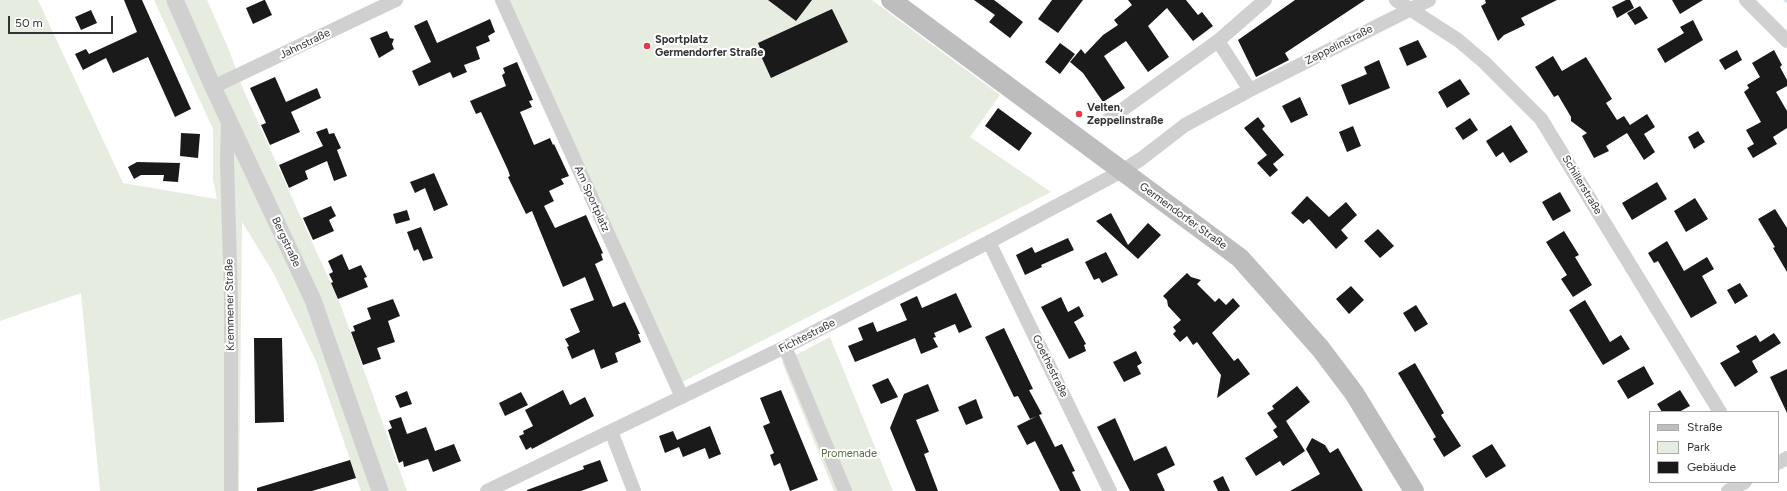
<!DOCTYPE html>
<meta charset="utf-8">
<style>
body{margin:0}
#map{position:relative;width:1787px;height:491px;overflow:hidden;background:#fff;font-family:Figtree,sans-serif}
canvas{display:block}
.legend{position:absolute;left:1649px;top:411px;width:130px;height:72px;box-sizing:border-box;background:#fff;border:1px solid #adadad;margin:0;padding:5px 7px;list-style:none;font-size:12px;color:#333}
.legend li{display:flex;align-items:center;gap:8px;height:20px}
.legend b{width:20px;border:1px solid #adadad}
.scale{position:absolute;left:8px;top:16px;width:105px;height:18px;box-sizing:border-box;border:2px solid #333;border-top:0;padding-left:5px;font-size:12px;line-height:14px;white-space:nowrap;color:#333;-webkit-text-stroke:3px #fff;paint-order:stroke}
</style>
<div id="map">
<canvas width="1787" height="491"></canvas>
<ul class="legend">
<li><b style="height:5px;background:#bdbdbd"></b>Straße</li>
<li><b style="height:11px;background:#e6ecdf"></b>Park</li>
<li><b style="height:11px;background:#1a1a1a"></b>Gebäude</li>
</ul>
<div class="scale">50 m</div>
</div>
<script>
const c = document.querySelector('canvas').getContext('2d');
c.lineJoin = 'round';
function fillPath(path, color) {
  c.fillStyle = color;
  c.fill(path, 'evenodd');
}
function poly(rows) {
  const path = new Path2D();
  for (const r of rows) {
    path.moveTo(r[0], r[1]);
    for (let i = 2; i < r.length; i += 2) path.lineTo(r[i], r[i + 1]);
  }
  return path;
}
function stroke(path, color, width, dash) {
  c.strokeStyle = color;
  c.lineWidth = width;
  c.lineCap = dash ? 'butt' : 'round';
  c.setLineDash(dash || []);
  c.stroke(path);
}
function label(font, color, halo, rows, align = 'center') {
  c.font = font + ' Figtree,sans-serif';
  c.lineWidth = 4;
  c.setLineDash([]);
  c.textBaseline = 'middle';
  c.strokeStyle = halo;
  c.fillStyle = color;
  for (const [text, x, y, turn = 0] of rows) {
    c.save();
    c.translate(x, y);
    c.rotate((+turn || 0) * Math.PI / 180);
    c.textAlign = isNaN(turn) ? turn : align;
    if (halo) c.strokeText(text, 0, 0);
    c.fillText(text, 0, 0);
    c.restore();
  }
}
const green = poly([
 [0,0,38,0,123,183,217,199,213,180,213,129,154,0,207,0,229,50,243,89,341,306,407,491,361,491,316,361,274,274,242,222,239,491,100,491,81,293,0,321],
 [509,0,872,0,1000,95,970,137,1051,192,682,382],
 [830,337,893,491,834,491,782,362]
]);
const stream = poly([
 [1786,0,1787,1]
]);
const building = poly([
 [124,0,142,0,191,109,175,117,148,57,113,73,106,58,83,70,75,54,86,49,89,54,137,32],
 [264,0,265,0,272,15,253,24,246,8],
 [768,0,812,0,796,21],
 [974,0,994,0,1023,22,1010,38,989,22,995,15],
 [1052,0,1083,0,1058,33,1038,19],
 [1128,0,1186,0,1198,15,1202,12,1213,26,1193,41,1167,8,1148,26,1169,57,1148,72,1126,41,1104,56,1125,88,1103,102,1083,73,1070,62,1081,49,1085,54,1103,35,1118,25,1114,20,1132,5],
 [1295,0,1365,0,1285,53,1289,60,1256,77,1238,40],
 [1485,0,1557,0,1521,18,1525,25,1504,35,1498,41,1481,6,1486,3],
 [1626,0,1630,0,1634,8,1617,18,1612,7],
 [1672,0,1703,0,1680,14],
 [1640,6,1648,18,1635,25,1627,13],
 [832,9,848,42,771,78,760,54,762,53,758,43],
 [91,10,97,23,81,30,75,17],
 [490,19,495,32,488,36,490,41,476,47,480,59,464,65,467,72,453,78,450,72,419,86,412,71,431,62,414,26,427,20,437,43],
 [1693,20,1703,40,1665,63,1657,49,1684,33,1680,27],
 [387,31,390,38,394,39,392,44,394,49,379,58,370,38],
 [1418,40,1427,57,1407,66,1399,48],
 [1060,43,1075,54,1060,74,1045,62],
 [1737,50,1742,60,1725,70,1719,60],
 [1774,50,1782,65,1780,67,1787,80,1787,86,1776,92,1787,111,1787,128,1773,137,1777,144,1753,158,1747,148,1754,144,1746,130,1761,122,1744,92,1749,88,1747,85,1760,77,1752,63],
 [1553,56,1562,71,1586,57,1612,99,1606,103,1617,120,1624,116,1630,125,1647,114,1655,127,1644,134,1655,152,1644,160,1627,133,1606,146,1609,151,1594,158,1582,136,1587,133,1571,121,1571,117,1558,95,1554,97,1535,67],
 [1379,60,1390,88,1349,105,1341,85,1367,74,1364,67],
 [517,62,533,100,529,101,532,107,520,112,534,145,550,138,553,145,554,144,569,176,561,179,564,184,549,191,554,201,544,206,555,228,586,215,603,253,601,254,603,260,595,264,613,307,625,302,640,334,638,334,641,342,615,353,618,362,601,369,594,349,572,359,567,347,569,346,565,339,580,332,570,309,594,300,585,277,563,287,532,211,526,214,508,177,510,176,508,170,481,112,476,114,470,101,506,86,502,75,505,73,503,68],
 [275,77,286,102,317,88,321,98,291,112,300,132,270,145,261,125,266,123,250,88],
 [1460,79,1470,94,1447,108,1438,92],
 [1300,97,1308,115,1291,123,1282,106],
 [998,108,1032,133,1019,151,985,126],
 [1258,117,1265,126,1262,129,1284,155,1273,164,1278,170,1270,177,1257,163,1267,155,1244,128],
 [1470,118,1478,130,1463,140,1455,128],
 [1511,125,1528,152,1510,163,1503,152,1496,157,1486,141],
 [1353,126,1361,146,1347,152,1339,132],
 [327,128,329,134,334,133,341,148,337,150,347,176,334,181,327,161,305,171,308,179,289,188,279,165,323,146,316,132],
 [1698,131,1705,142,1694,149,1688,137],
 [181,133,200,134,198,158,180,156],
 [137,162,180,163,178,182,163,181,164,175,141,175,134,179,128,167],
 [434,173,448,205,434,211,425,188,415,193,410,182],
 [1657,182,1667,199,1632,220,1622,203],
 [1560,192,1571,211,1553,221,1542,202],
 [1307,196,1329,217,1346,202,1357,215,1341,230,1348,238,1336,249,1309,219,1303,224,1291,213],
 [1695,198,1708,219,1686,232,1674,211],
 [331,206,336,216,329,220,334,231,313,240,303,218],
 [1775,209,1787,228,1787,272,1773,248,1775,247,1758,219],
 [407,210,410,220,396,224,393,214],
 [1111,213,1128,245,1148,223,1161,235,1138,259,1096,221],
 [421,227,433,258,423,261,418,249,414,251,407,232],
 [1378,229,1394,246,1380,258,1364,241],
 [1564,231,1579,255,1575,257,1592,285,1573,297,1561,279,1567,275,1546,242],
 [1068,238,1074,250,1041,265,1042,267,1025,275,1016,255,1032,247,1035,253],
 [1667,241,1684,271,1707,257,1714,269,1702,276,1717,303,1691,318,1658,261,1654,263,1648,253],
 [1106,252,1118,275,1102,283,1099,278,1094,280,1085,262],
 [342,254,349,270,361,265,367,277,364,278,368,287,338,299,331,283,333,282,329,274,333,272,328,261],
 [1187,273,1191,277,1201,280,1197,284,1215,302,1219,298,1226,305,1233,298,1240,306,1212,333,1234,361,1238,358,1250,374,1217,398,1221,375,1197,342,1193,345,1187,336,1180,342,1173,334,1176,331,1173,327,1181,320,1168,306,1167,300,1163,296],
 [1740,283,1748,296,1735,304,1727,290],
 [1351,286,1364,300,1349,314,1336,299],
 [956,293,972,327,959,333,955,324,934,333,936,337,933,338,938,347,921,354,915,338,855,362,848,346,863,340,858,328,873,322,877,332,907,320,900,304,917,296,922,308],
 [1061,297,1068,312,1079,306,1084,316,1074,322,1086,344,1084,345,1086,351,1069,359,1041,307],
 [393,299,400,316,388,321,395,342,377,348,381,359,363,365,351,332,355,331,353,326,371,319,367,308],
 [1585,300,1610,342,1621,335,1630,349,1603,365,1569,310],
 [1416,305,1428,324,1415,332,1403,313],
 [1004,328,1033,389,1029,390,1042,414,1039,415,1055,447,1062,444,1075,471,1072,472,1081,491,1060,491,1035,441,1027,445,1017,426,1037,416,1030,419,1018,396,1014,397,985,337],
 [1774,333,1781,343,1752,361,1758,372,1735,387,1720,363,1740,352,1736,346,1756,335,1760,342],
 [254,338,282,338,284,422,255,423],
 [1136,351,1142,363,1137,366,1141,374,1124,382,1113,362],
 [1415,363,1444,413,1441,415,1461,446,1444,457,1433,439,1436,437,1398,373],
 [1644,366,1654,384,1628,399,1617,381],
 [1787,369,1787,413,1770,377],
 [888,378,898,397,881,404,872,385],
 [928,384,939,411,916,420,929,452,924,454,938,491,916,491,890,428,904,394],
 [1297,386,1310,402,1286,421,1305,451,1283,466,1280,461,1256,476,1245,458,1278,437,1273,430,1277,427,1267,413,1274,409,1272,406],
 [563,390,570,405,585,397,594,416,532,449,531,447,526,450,519,436,524,434,523,431,533,426,525,410],
 [781,390,818,480,790,491,780,463,774,466,770,455,774,453,763,426,770,423,760,398],
 [1680,390,1690,406,1679,412,1662,412,1657,404],
 [407,391,412,404,400,408,395,396],
 [521,392,528,405,505,416,499,403],
 [976,399,983,418,966,425,958,407],
 [401,417,407,434,426,427,435,451,454,444,461,461,433,472,428,459,404,467,403,461,399,463,388,430,392,428,389,421],
 [1115,418,1134,461,1166,446,1175,465,1157,474,1165,491,1130,491,1097,427],
 [710,426,721,454,709,459,705,448,683,457,679,447,665,453,659,436,673,431,677,440],
 [1312,438,1325,445,1330,453,1338,448,1363,491,1290,491,1320,474,1306,449],
 [1492,444,1506,466,1486,478,1472,456],
 [350,460,356,478,312,491,257,491,257,488],
 [600,460,608,481,581,491,527,491,527,490,584,469,583,466],
 [1223,476,1230,491,1218,491,1213,481]
]);
const minor = poly([
 [502,0,682,397],
 [1396,0,1458,40,1484,62,1541,119,1720,412],
 [1746,0,1787,41],
 [1218,41,1265,0],
 [213,87,396,0],
 [228,120,227,162,231,298,231,491],
 [1108,120,1218,41,1250,90],
 [989,242,1110,491],
 [785,347,845,491],
 [611,431,634,491],
 [1778,463,1787,458],
 [487,491,785,347,989,242,1122,171,1141,159,1185,125,1250,90,1429,0],
 [1728,491,1745,482]
]);
const tertiary = poly([
 [175,0,213,87,313,300,380,491]
]);
const secondary = poly([
 [891,0,1240,258,1320,348,1354,393,1414,491]
]);
const markers = [
 [647,46,4,"#e63946"],
 [1079,114,4,"#e63946"]
];
const poiNames = [
 ["Sportplatz",655,40],
 ["Germendorfer Straße",655,53],
 ["Velten,",1087,108],
 ["Zeppelinstraße",1087,121]
];
const streetNames = [
 ["Jahnstraße",305,44,-26],
 ["Zeppelinstraße",1339,45,-27],
 ["Schillerstraße",1582,185,59],
 ["Am Sportplatz",592,199,66],
 ["Germendorfer Straße",1183,216,36],
 ["Bergstraße",286,242,65],
 ["Kremmener Straße",230,305,-91],
 ["Fichtestraße",807,336,-27],
 ["Goethestraße",1050,366,64]
];
const parkNames = [
 ["Promenade",849,454]
];
fillPath(green, '#e6ecdf');
stroke(stream, '#cfe2ee', 4);
fillPath(building, '#1a1a1a');
stroke(minor, '#d0d0d0', 14);
stroke(tertiary, '#d0d0d0', 17);
stroke(secondary, '#bdbdbd', 20);
for (const [x, y, r, color] of markers) {
  const dot = new Path2D();
  dot.arc(x, y, r, 0, 2 * Math.PI);
  c.fillStyle = color;
  c.fill(dot);
  stroke(dot, '#fff', 1.5);
}
label('bold 11px', '#333', '#fff', poiNames, 'left');
label('11px', '#333', '#fff', streetNames);
label('11px', '#56703f', '#fff', parkNames);
</script>
